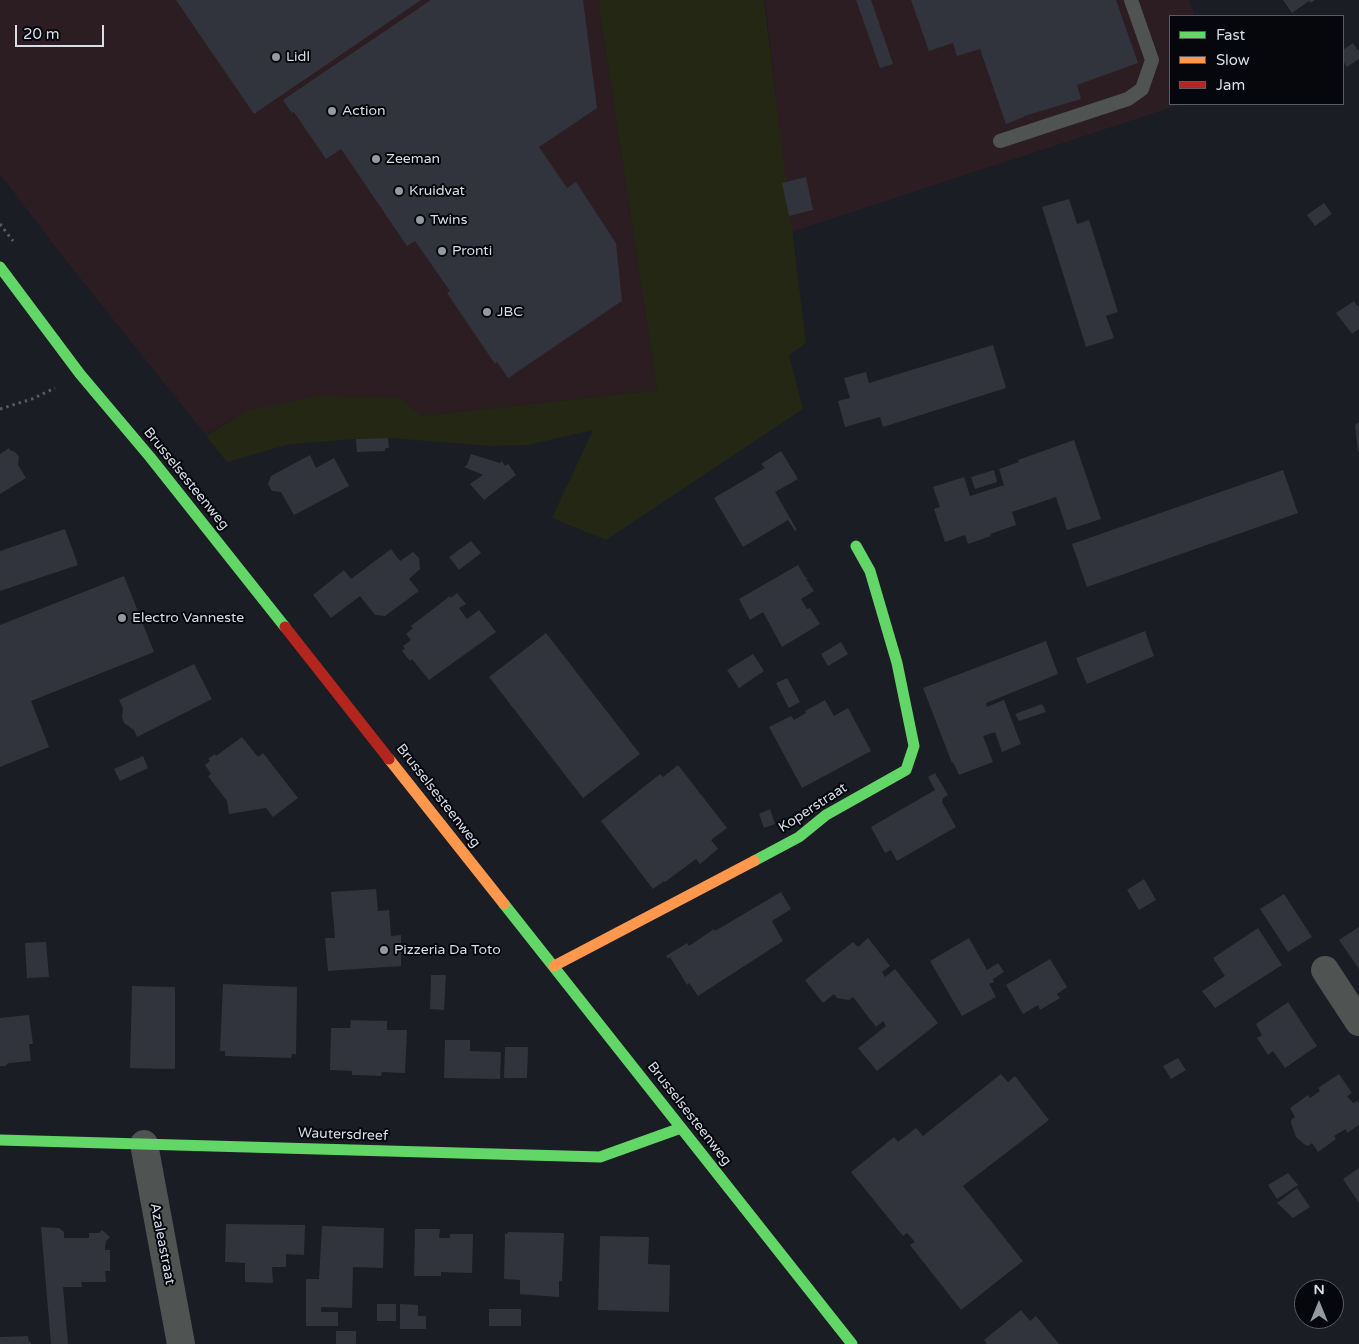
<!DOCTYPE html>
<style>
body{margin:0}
#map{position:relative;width:1359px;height:1344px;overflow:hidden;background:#1a1d24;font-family:"Varela Round",sans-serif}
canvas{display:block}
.legend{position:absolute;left:1169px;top:15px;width:175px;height:90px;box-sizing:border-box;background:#05070c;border:1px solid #595c63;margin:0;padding:6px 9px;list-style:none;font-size:15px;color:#d7dce5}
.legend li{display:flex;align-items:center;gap:10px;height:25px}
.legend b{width:25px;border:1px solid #595c63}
.north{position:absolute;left:1294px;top:1279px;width:50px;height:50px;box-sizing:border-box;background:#05070c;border:1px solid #595c63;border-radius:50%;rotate:0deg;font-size:14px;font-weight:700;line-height:20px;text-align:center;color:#d7dce5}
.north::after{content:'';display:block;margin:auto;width:18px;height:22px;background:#9599a1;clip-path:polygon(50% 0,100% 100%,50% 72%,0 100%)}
.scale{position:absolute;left:15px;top:25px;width:89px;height:22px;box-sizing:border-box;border:2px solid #d7dce5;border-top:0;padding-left:6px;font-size:15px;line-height:18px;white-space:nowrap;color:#d7dce5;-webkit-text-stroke:4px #05070c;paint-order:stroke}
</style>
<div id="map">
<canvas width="1359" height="1344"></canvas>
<ul class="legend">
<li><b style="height:6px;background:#63d668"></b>Fast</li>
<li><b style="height:6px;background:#ff974d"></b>Slow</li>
<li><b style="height:6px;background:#b3261e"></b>Jam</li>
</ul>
<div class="north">N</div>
<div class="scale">20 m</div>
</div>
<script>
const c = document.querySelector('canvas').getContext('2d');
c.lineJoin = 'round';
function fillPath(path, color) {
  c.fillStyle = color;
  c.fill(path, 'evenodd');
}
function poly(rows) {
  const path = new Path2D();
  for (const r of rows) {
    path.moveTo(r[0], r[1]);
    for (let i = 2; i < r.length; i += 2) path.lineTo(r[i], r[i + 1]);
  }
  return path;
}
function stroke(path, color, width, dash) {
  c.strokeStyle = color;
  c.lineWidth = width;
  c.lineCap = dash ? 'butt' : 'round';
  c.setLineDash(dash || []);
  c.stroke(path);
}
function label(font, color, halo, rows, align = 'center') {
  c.font = font + ' "Varela Round",sans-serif';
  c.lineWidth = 4;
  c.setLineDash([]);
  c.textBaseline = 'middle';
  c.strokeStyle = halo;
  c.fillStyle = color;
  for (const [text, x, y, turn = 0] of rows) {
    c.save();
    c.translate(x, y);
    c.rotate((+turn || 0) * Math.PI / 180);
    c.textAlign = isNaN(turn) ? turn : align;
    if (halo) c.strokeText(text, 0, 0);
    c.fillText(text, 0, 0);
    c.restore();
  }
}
const commercial = poly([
 [0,0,598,0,657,390,422,416,401,398,246,411,206,435,60,253,0,174],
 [765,0,1189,0,1195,16,1170,16,1170,104,1182,104,791,232]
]);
const green = poly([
 [598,0,764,0,806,343,789,355,803,409,606,540,552,518,593,430,528,445,491,446,389,438,356,439,290,444,227,462,206,436,246,411,317,396,401,398,422,416,657,390]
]);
const building = poly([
 [176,0,421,0,254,114],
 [431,0,583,0,597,108,539,147,567,188,576,182,616,243,622,301,508,378,497,362,495,364,447,293,450,291,415,241,407,246,341,149,326,159,294,112,292,113,283,100],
 [856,0,871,0,893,64,880,68],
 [911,0,1116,0,1138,63,1077,85,1081,99,1024,116,1024,117,1006,124,980,49,957,56,953,43,929,51],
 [1283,0,1315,0,1311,3,1309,1,1292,13],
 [1353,43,1359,52,1359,59,1347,67,1343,61,1343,50],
 [806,177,813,210,789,216,782,183],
 [1069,199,1077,224,1089,220,1118,312,1106,316,1114,338,1086,347,1042,207],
 [1324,203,1332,214,1315,226,1307,215],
 [1354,301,1359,308,1359,329,1352,334,1336,313],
 [993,345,1006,388,883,427,880,417,845,427,838,401,850,398,844,378,866,372,869,383],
 [1359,422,1359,451,1358,452,1355,425],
 [388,438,389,448,385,448,385,451,357,452,356,439],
 [1074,440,1101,519,1067,530,1056,497,1012,512,1016,525,990,534,991,536,968,544,965,535,945,542,934,509,940,507,933,487,964,477,970,496,1004,485,999,469,1019,462,1018,460],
 [9,448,10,450,15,452,19,457,18,465,26,478,0,494,0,454],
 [781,451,798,479,775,492,797,530,795,531,788,520,743,547,714,498,765,468,761,464],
 [471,454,500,463,502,461,505,466,508,464,516,475,484,500,470,484,483,475,464,467,467,465],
 [310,455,316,468,334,458,349,486,294,515,281,492,272,491,268,484,271,476],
 [994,470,997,482,975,489,971,477],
 [1283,470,1298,513,1087,587,1072,544],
 [65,529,78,565,0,591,0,551],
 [471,541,481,553,459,570,449,557],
 [391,549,400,561,413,552,419,558,420,569,409,579,419,591,385,616,375,615,360,596,331,618,313,595,344,570,351,579],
 [798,565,805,577,808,578,806,579,814,591,801,599,807,609,810,608,820,624,782,647,763,612,750,620,739,599],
 [124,576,154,652,31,701,49,747,0,767,0,625],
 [457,593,466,604,459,608,467,619,479,610,496,632,429,680,412,659,410,661,402,651,405,649,403,646,411,640,406,634,413,628,411,626,450,596,451,598],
 [1145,631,1154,656,1087,684,1076,658],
 [546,633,640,754,583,798,489,677],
 [1046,641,1058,674,986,703,987,707,1004,700,1021,744,1002,752,995,732,983,736,993,762,959,775,953,762,952,763,923,688],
 [841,642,848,654,828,666,821,654],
 [753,654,764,671,739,688,727,670],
 [194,664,212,699,137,737,134,730,124,723,122,717,123,708,119,700],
 [787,678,800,702,789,708,776,683],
 [825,700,834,716,848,708,871,751,802,788,769,727,791,716,794,720,806,713,805,711],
 [1042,704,1046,712,1019,721,1015,714],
 [242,737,258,757,263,753,298,798,273,817,266,808,229,814,227,801,208,776,211,774,205,765,210,761,208,759,215,754,216,756],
 [143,756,148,768,120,781,114,769],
 [678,765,727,828,711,840,718,849,700,864,696,859,665,882,664,881,653,889,601,821,660,774,663,777],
 [935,773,948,795,943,798,942,802,956,827,897,861,891,850,885,853,871,827,935,790,928,777],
 [770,809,775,824,764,828,759,814],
 [1144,879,1156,900,1139,910,1127,890],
 [376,889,378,911,389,910,391,936,401,935,401,966,328,971,325,938,335,938,331,892],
 [781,892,791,909,772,921,783,941,698,996,689,983,687,985,670,957,668,959,666,956,687,943,689,946,714,929,715,931],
 [1284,894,1312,937,1288,952,1260,909],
 [1359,927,1359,969,1339,940],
 [1258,928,1282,965,1215,1008,1202,991,1225,976,1213,958],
 [868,938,890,966,882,972,885,977,895,969,938,1023,877,1071,858,1048,886,1026,883,1021,876,1027,853,997,849,1000,837,998,834,994,823,1003,805,980,853,942,858,947],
 [969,938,987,970,998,963,1004,972,993,979,994,982,989,984,996,997,962,1016,930,961],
 [46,942,49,977,27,978,25,943],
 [1050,959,1067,987,1057,994,1060,998,1040,1010,1038,1005,1023,1014,1006,985],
 [431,975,446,975,444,1010,430,1009],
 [223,984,297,987,296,1054,292,1054,291,1058,225,1056,225,1051,220,1051],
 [132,986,175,987,175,1069,130,1068],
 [1288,1002,1317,1046,1285,1068,1273,1051,1268,1055,1257,1038,1262,1035,1256,1024],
 [29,1015,33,1044,29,1044,31,1061,9,1063,5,1066,0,1066,0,1018],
 [351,1020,387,1021,387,1030,407,1030,405,1073,382,1072,381,1076,352,1075,352,1071,330,1070,331,1028,350,1028],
 [445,1040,470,1040,470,1051,501,1052,500,1079,444,1078],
 [505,1047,528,1047,527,1078,504,1078],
 [1178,1058,1186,1070,1171,1079,1163,1066],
 [1001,1074,1008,1082,1015,1076,1049,1120,963,1186,1023,1261,961,1310,910,1245,915,1242,907,1233,903,1236,851,1172,894,1137,898,1142,916,1128,923,1136],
 [1339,1074,1352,1093,1347,1096,1353,1103,1357,1101,1359,1104,1359,1125,1347,1133,1346,1129,1334,1136,1336,1139,1318,1152,1312,1143,1308,1146,1304,1144,1296,1137,1291,1123,1291,1120,1295,1117,1290,1108,1308,1095,1310,1098,1320,1091,1318,1088],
 [1359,1168,1359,1203,1343,1179],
 [1288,1173,1298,1185,1277,1199,1268,1185],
 [1297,1188,1310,1207,1293,1218,1277,1203],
 [226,1224,305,1225,304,1255,286,1254,286,1267,272,1267,273,1283,245,1282,245,1263,225,1262],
 [322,1226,384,1228,383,1268,353,1267,352,1308,321,1307,321,1312,338,1312,338,1326,306,1326,306,1279,319,1279],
 [41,1227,59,1228,64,1232,64,1238,89,1238,89,1233,99,1233,102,1230,110,1237,106,1241,105,1250,110,1250,110,1271,105,1271,106,1282,81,1282,82,1287,63,1287,68,1344,51,1344],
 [415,1229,440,1229,439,1238,450,1238,450,1234,473,1234,472,1273,441,1272,441,1276,414,1276],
 [508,1232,564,1233,562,1281,559,1281,559,1297,520,1294,520,1280,504,1279,505,1234,507,1234],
 [600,1236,649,1237,648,1264,670,1265,669,1312,598,1310],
 [377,1304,396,1304,396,1321,377,1321],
 [400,1304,418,1305,418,1316,426,1316,426,1329,400,1329],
 [489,1309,521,1309,521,1326,489,1326],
 [1021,1310,1030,1321,1036,1316,1059,1344,987,1344,984,1340],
 [336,1331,356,1331,356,1344,336,1344],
 [28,1336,29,1342,31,1342,31,1344,0,1344,0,1337]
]);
const path = poly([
 [0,224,13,241],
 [0,409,32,399,55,388]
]);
const lane = poly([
 [1000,141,1128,99,1142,89,1152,60,1131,0]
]);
const street = poly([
 [1325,970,1359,1022],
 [144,1144,181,1344]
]);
const fast = poly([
 [0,267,80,374,150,457,285,627],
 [754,861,799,837,826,815,906,770,914,746,897,663,870,571,856,546],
 [504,904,852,1344],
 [0,1140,600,1157,681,1128]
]);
const slow = poly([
 [389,759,504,904],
 [554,966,754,861]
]);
const jam = poly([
 [285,627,389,759]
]);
const markers = [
 [276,57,5,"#9599a1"],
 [332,111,5,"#9599a1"],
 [376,159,5,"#9599a1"],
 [399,191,5,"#9599a1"],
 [420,220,5,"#9599a1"],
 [442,251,5,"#9599a1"],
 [487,312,5,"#9599a1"],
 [122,618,5,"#9599a1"],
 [384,950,5,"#9599a1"]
];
const poiNames = [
 ["Lidl",286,57],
 ["Action",342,111],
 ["Zeeman",386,159],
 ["Kruidvat",409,191],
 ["Twins",430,220],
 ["Pronti",452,251],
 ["JBC",497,312],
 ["Electro Vanneste",132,618],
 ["Pizzeria Da Toto",394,950]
];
const streetNames = [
 ["Brusselsesteenweg",186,479,51],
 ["Brusselsesteenweg",438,796,52],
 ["Koperstraat",813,808,-33],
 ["Brusselsesteenweg",689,1114,52],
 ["Wautersdreef",343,1135,2],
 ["Azaleastraat",162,1244,79]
];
fillPath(commercial, '#2c1d22');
fillPath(green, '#242714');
fillPath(building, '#31343c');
stroke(path, '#585c5d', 3, [2.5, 4]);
stroke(lane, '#4f5352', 14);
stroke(street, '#4f5352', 28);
stroke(fast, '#63d668', 11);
stroke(slow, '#ff974d', 11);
stroke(jam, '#b3261e', 11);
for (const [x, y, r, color] of markers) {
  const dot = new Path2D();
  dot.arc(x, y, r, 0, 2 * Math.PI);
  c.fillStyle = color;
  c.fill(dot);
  stroke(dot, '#05070c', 2);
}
label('14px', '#d7dce5', '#05070c', poiNames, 'left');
label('14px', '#d7dce5', '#05070c', streetNames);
</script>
